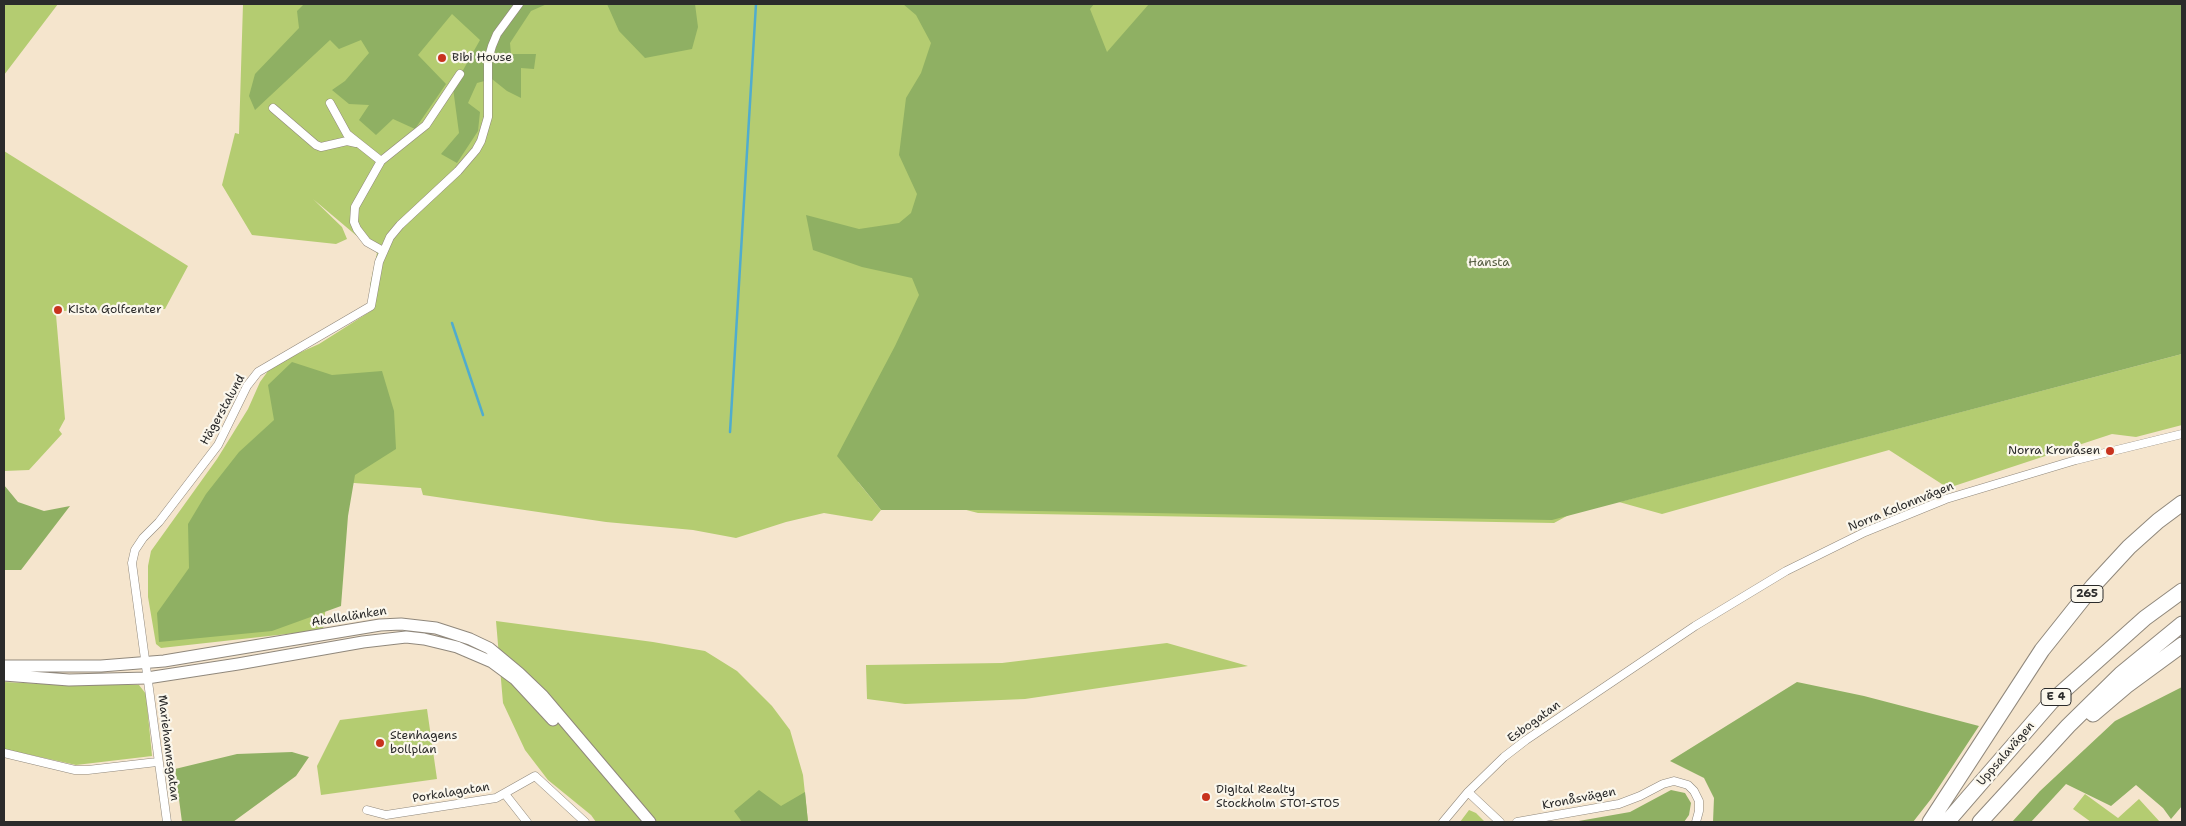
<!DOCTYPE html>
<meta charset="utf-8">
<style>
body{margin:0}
#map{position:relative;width:2186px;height:826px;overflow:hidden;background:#f5e5cd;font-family:"Shantell Sans",sans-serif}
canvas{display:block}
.frame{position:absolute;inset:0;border:5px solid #2b2b2b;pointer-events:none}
</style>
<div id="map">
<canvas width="2186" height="826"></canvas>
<div class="frame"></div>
</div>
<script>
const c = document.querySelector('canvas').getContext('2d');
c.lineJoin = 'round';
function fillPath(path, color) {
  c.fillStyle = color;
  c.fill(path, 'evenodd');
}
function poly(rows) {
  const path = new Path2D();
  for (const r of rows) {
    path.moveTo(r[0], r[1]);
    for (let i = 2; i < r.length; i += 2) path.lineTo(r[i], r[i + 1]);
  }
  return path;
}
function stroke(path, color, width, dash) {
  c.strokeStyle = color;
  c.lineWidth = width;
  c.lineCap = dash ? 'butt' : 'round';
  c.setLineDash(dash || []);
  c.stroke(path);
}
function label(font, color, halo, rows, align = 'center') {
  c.font = font + ' "Shantell Sans",sans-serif';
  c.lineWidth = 4.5;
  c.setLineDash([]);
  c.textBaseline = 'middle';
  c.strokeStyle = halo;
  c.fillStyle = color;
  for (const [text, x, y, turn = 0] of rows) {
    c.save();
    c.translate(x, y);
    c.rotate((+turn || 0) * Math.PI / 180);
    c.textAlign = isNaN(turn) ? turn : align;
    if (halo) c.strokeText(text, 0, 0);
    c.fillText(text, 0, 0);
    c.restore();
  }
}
const green = poly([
 [4,4,58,4,4,75],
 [243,4,2182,4,1693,447,1554,523,978,513,858,482,881,510,872,521,824,513,786,522,736,538,693,530,606,522,423,495,421,488,341,482,323,630,161,648,156,644,148,597,148,566,151,551,217,459,248,409,260,382,268,371,290,357,319,344,371,311,370,285,377,253,313,199,342,227,347,239,336,244,252,235,222,185,235,133,239,134],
 [4,151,188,266,165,309,61,311,56,315,65,419,59,430,62,434,29,470,4,471],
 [2182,354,2182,425,2136,437,2112,434,1948,488,1889,450,1662,514,1619,502],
 [496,621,653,642,705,651,737,671,772,706,790,730,803,775,808,822,596,822,591,815,548,780,525,750,503,703],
 [1167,643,1248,666,1025,699,905,704,867,699,866,665,1002,663],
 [4,682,66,685,139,685,146,694,152,756,76,765,4,749],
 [427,709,437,779,321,795,317,766,340,720],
 [2085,794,2118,818,2139,799,2160,822,2091,822,2073,809],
 [1469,810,1476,813,1485,822,1460,822]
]);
const forest = poly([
 [304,4,547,4,531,11,510,43,511,54,536,54,534,69,521,68,521,98,507,91,492,79,477,83,468,103,480,112,478,131,457,163,441,154,459,133,453,88,480,40,452,14,418,55,446,84,415,129,393,119,376,135,359,120,369,105,349,104,332,90,345,81,369,53,361,40,339,49,330,40,255,110,249,96,255,74,299,28,297,11],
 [607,4,695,4,698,27,692,49,645,58,619,31],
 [903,4,1094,4,1090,9,1107,52,1149,4,2182,4,2182,354,1552,520,978,510,881,510,837,456,895,346,919,295,912,278,862,267,813,250,806,215,859,229,899,223,911,213,917,194,899,155,906,98,921,73,931,43,916,15],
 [292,362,332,375,382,371,394,411,396,449,355,475,348,516,341,606,272,631,159,642,157,613,189,568,188,524,206,494,239,452,274,420,268,385],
 [4,485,18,502,44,511,70,506,21,570,4,570],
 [1797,682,1864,696,1979,726,1931,799,1913,822,1713,822,1714,798,1704,778,1670,761],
 [2182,687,2182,806,2171,819,2163,808,2136,785,2111,806,2066,784,2031,822,2012,822,2040,791,2115,721],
 [292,752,309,757,296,776,233,822,182,822,175,769,237,754],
 [759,790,781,806,805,792,808,822,742,822,734,811],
 [1671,790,1685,793,1691,803,1689,815,1684,822,1573,822,1630,812]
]);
const stream = poly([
 [452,323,483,415],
 [730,432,756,4]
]);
const minor = poly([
 [330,103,347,134,381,161],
 [273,108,316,145,321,147,347,141,356,143],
 [383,251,367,242,357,229,354,222,355,207,381,161,426,125,460,74],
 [4,753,75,770,88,770,157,762],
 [1468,792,1500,822],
 [505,794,527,822],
 [367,810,386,815,496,798,535,776,585,822],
 [167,822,132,563,135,550,143,538,159,522,218,445,247,386,258,372,371,306,379,262,390,237,400,225,458,171,476,150,481,141,488,117,488,60,492,46,497,34,519,4],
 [1443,822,1468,792,1504,757,1526,740,1695,626,1786,571,1865,532,1946,499,2076,460,2182,434],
 [1517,822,1619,804,1640,796,1663,784,1674,781,1688,785,1694,791,1699,801,1699,811,1696,822]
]);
const secondary = poly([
 [4,666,101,666,164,661,380,625,401,624,436,628,470,639,489,648,519,673,543,696,650,822],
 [4,675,69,680,147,678,238,664,363,642,406,637,424,639,457,647,492,662,515,679,553,720]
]);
const motorway = poly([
 [2093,714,2126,686,2182,645],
 [1930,822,2042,650,2093,586,2129,547,2158,521,2182,503],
 [1947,822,2051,702,2145,618,2182,591],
 [1980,822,2068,726,2121,674,2182,624]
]);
const markers = [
 [442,58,5,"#c8321e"],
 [58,310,5,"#c8321e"],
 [2110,451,5,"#c8321e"],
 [380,743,5,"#c8321e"],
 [1206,797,5,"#c8321e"]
];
const shields = [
 [2087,594,32],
 [2056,697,30]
];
const shieldNames = [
 ["265",2087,594],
 ["E 4",2056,697]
];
const poiNames = [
 ["Bibi House",452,58],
 ["Kista Golfcenter",68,310],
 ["Norra Kronåsen",2100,451,"right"],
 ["Stenhagens",390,736],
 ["bollplan",390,750],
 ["Digital Realty",1216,790],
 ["Stockholm STO1-STO5",1216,804]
];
const parkNames = [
 ["Hansta",1489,263]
];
const streetNames = [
 ["Hägerstalund",223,410,-61],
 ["Norra Kolonnvägen",1901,507,-22],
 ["Akallalänken",349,617,-9],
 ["Esbogatan",1534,722,-36],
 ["Mariehamnsgatan",168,748,83],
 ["Uppsalavägen",2006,754,-49],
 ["Porkalagatan",451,793,-9],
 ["Kronåsvägen",1579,799,-11]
];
fillPath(green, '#b4cc71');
fillPath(forest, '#8fb063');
stroke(stream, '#50acce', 2.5);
stroke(minor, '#90887c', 9);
stroke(secondary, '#90887c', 13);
stroke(motorway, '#90887c', 17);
stroke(minor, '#fff', 8);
stroke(secondary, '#fff', 11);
stroke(motorway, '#fff', 15);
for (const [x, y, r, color] of markers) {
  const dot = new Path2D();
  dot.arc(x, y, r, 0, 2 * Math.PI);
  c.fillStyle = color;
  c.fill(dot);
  stroke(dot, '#fbf7ec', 2);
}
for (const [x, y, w] of shields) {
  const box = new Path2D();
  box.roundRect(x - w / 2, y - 8.5, w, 17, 4);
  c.fillStyle = '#fbf7ec';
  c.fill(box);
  stroke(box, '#2b2b2b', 1);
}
label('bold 11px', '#2b2b2b', null, shieldNames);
label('12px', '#2b2b2b', '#fbf7ec', poiNames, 'left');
label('12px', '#545b40', '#fbf7ec', parkNames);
label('12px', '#2b2b2b', '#fbf7ec', streetNames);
</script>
